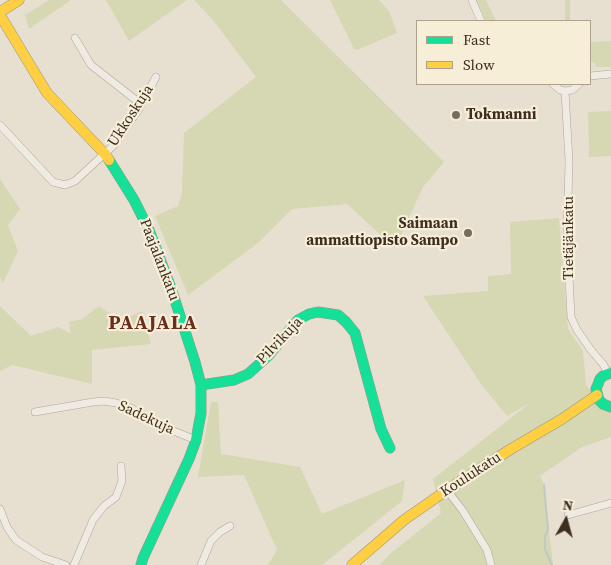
<!DOCTYPE html>
<meta charset="utf-8">
<style>
body{margin:0}
#map{position:relative;width:611px;height:565px;overflow:hidden;background:#e7e0d1;font-family:"Source Serif 4",serif}
canvas{display:block}
.legend{position:absolute;left:416px;top:20px;width:175px;height:65px;box-sizing:border-box;background:#f7eed8;border:1px solid #ada18e;margin:0;padding:6px 9px;list-style:none;font-size:15px;color:#3d2e20}
.legend li{display:flex;align-items:center;gap:10px;height:25px}
.legend b{width:25px;border:1px solid #ada18e}
.north{position:absolute;left:541px;top:495px;width:50px;height:50px;-webkit-text-stroke:4px #f7eed8;paint-order:stroke;rotate:7deg;font-size:14px;font-weight:700;line-height:20px;text-align:center;color:#3d2e20}
.north::after{content:'';display:block;margin:auto;width:18px;height:22px;background:#3d2e20;clip-path:polygon(50% 0,100% 100%,50% 72%,0 100%)}
</style>
<div id="map">
<canvas width="611" height="565"></canvas>
<ul class="legend">
<li><b style="height:6px;background:#16e098"></b>Fast</li>
<li><b style="height:6px;background:#ffcf43"></b>Slow</li>
</ul>
<div class="north">N</div>
</div>
<script>
const c = document.querySelector('canvas').getContext('2d');
c.lineJoin = 'round';
function fillPath(path, color) {
  c.fillStyle = color;
  c.fill(path, 'evenodd');
}
function poly(rows) {
  const path = new Path2D();
  for (const r of rows) {
    path.moveTo(r[0], r[1]);
    for (let i = 2; i < r.length; i += 2) path.lineTo(r[i], r[i + 1]);
  }
  return path;
}
function stroke(path, color, width, dash) {
  c.strokeStyle = color;
  c.lineWidth = width;
  c.lineCap = dash ? 'butt' : 'round';
  c.setLineDash(dash || []);
  c.stroke(path);
}
function label(font, color, halo, rows, align = 'center') {
  c.font = font + ' "Source Serif 4",serif';
  c.lineWidth = 4.5;
  c.setLineDash([]);
  c.textBaseline = 'middle';
  c.strokeStyle = halo;
  c.fillStyle = color;
  for (const [text, x, y, turn = 0] of rows) {
    c.save();
    c.translate(x, y);
    c.rotate((+turn || 0) * Math.PI / 180);
    c.textAlign = isNaN(turn) ? turn : align;
    if (halo) c.strokeText(text, 0, 0);
    c.fillText(text, 0, 0);
    c.restore();
  }
}
const green = poly([
 [49,0,71,0,29,29,25,15],
 [106,0,187,0,129,41],
 [194,0,281,0,444,162,423,187,395,248,347,204,292,209,258,243,188,295,155,216,178,206,182,193,184,133,256,77,213,20],
 [330,0,379,0,389,11,397,33,357,50,354,49],
 [477,0,486,0,496,21,486,21],
 [565,0,570,0,570,21,565,21],
 [611,41,611,67,596,67,595,63,590,61,590,42],
 [611,111,611,156,589,157,588,112],
 [0,179,20,209,8,225,18,251,3,283,0,278],
 [559,218,568,329,583,351,586,385,611,411,611,437,582,447,540,476,544,485,553,565,379,565,390,554,441,513,433,479,530,403,507,416,481,384,423,296,488,291,488,276,511,274,510,222],
 [0,306,31,336,58,327,71,334,69,322,82,319,99,306,110,313,115,323,142,311,151,344,92,350,92,384,12,365,0,371],
 [211,402,218,402,221,454,300,467,322,514,405,480,402,501,322,565,268,565,277,550,244,475,198,477]
]);
const stream = poly([
 [544,485,548,529,545,536,545,549,552,565]
]);
const street = poly([
 [472,0,481,21],
 [75,38,91,65,141,104],
 [590,76,611,74],
 [553,84,560,90,565,91,572,90,579,84],
 [565,91,569,161,567,237,571,317,577,330,591,350,603,364,608,373],
 [0,125,53,182,65,185,75,181,113,146,137,112,156,77],
 [35,412,93,402,104,401,116,403,131,408,166,428,196,440],
 [447,490,463,511,487,550,491,565],
 [0,509,7,527,16,540,42,557,66,565],
 [568,515,611,503],
 [74,565,93,520,104,506,116,497,122,481,121,466],
 [201,565,211,541,220,532,230,526]
]);
const fast = poly([
 [109,160,134,200,149,230,171,288,195,362,201,385,201,413,196,440,189,459,143,558,141,565],
 [611,373,603,376,600,379,596,389,599,400,603,404,611,407],
 [201,385,234,380,248,374,268,356,298,320,309,314,318,312,338,315,346,322,355,333,381,429,390,448]
]);
const slow = poly([
 [0,12,19,0],
 [0,15,47,93,105,154,109,160],
 [352,565,404,520,447,490,511,449,562,419,597,395]
]);
const markers = [
 [456,115,5,"#786c5e"],
 [468,233,5,"#786c5e"]
];
const poiNames = [
 ["Tokmanni",466,115],
 ["Saimaan",458,224,"right"],
 ["ammattiopisto Sampo",458,241,"right"]
];
const streetNames = [
 ["Ukkoskuja",131,116,-57],
 ["Tietäjänkatu",569,238,-90],
 ["Paajalankatu",159,260,69],
 ["Pilvikuja",280,341,-46],
 ["Sadekuja",146,418,25],
 ["Koulukatu",471,475,-33]
];
const districtNames = [
 ["PAAJALA",153,324]
];
fillPath(green, '#d6d7b3');
stroke(stream, '#bcccc2', 2);
stroke(street, '#ada599', 8);
stroke(fast, '#9c958a', 11);
stroke(slow, '#9c958a', 11);
stroke(street, '#efebe3', 7);
stroke(fast, '#16e098', 10);
stroke(slow, '#ffcf43', 10);
for (const [x, y, r, color] of markers) {
  const dot = new Path2D();
  dot.arc(x, y, r, 0, 2 * Math.PI);
  c.fillStyle = color;
  c.fill(dot);
  stroke(dot, '#f7eed8', 2);
}
label('bold 15px', '#3d2e20', '#f7eed8', poiNames, 'left');
label('15px', '#3d2e20', '#f7eed8', streetNames);
c.letterSpacing = '1px';
label('bold 20px', '#6b2e1e', '#f7eed8', districtNames);
c.letterSpacing = '0px';
</script>
